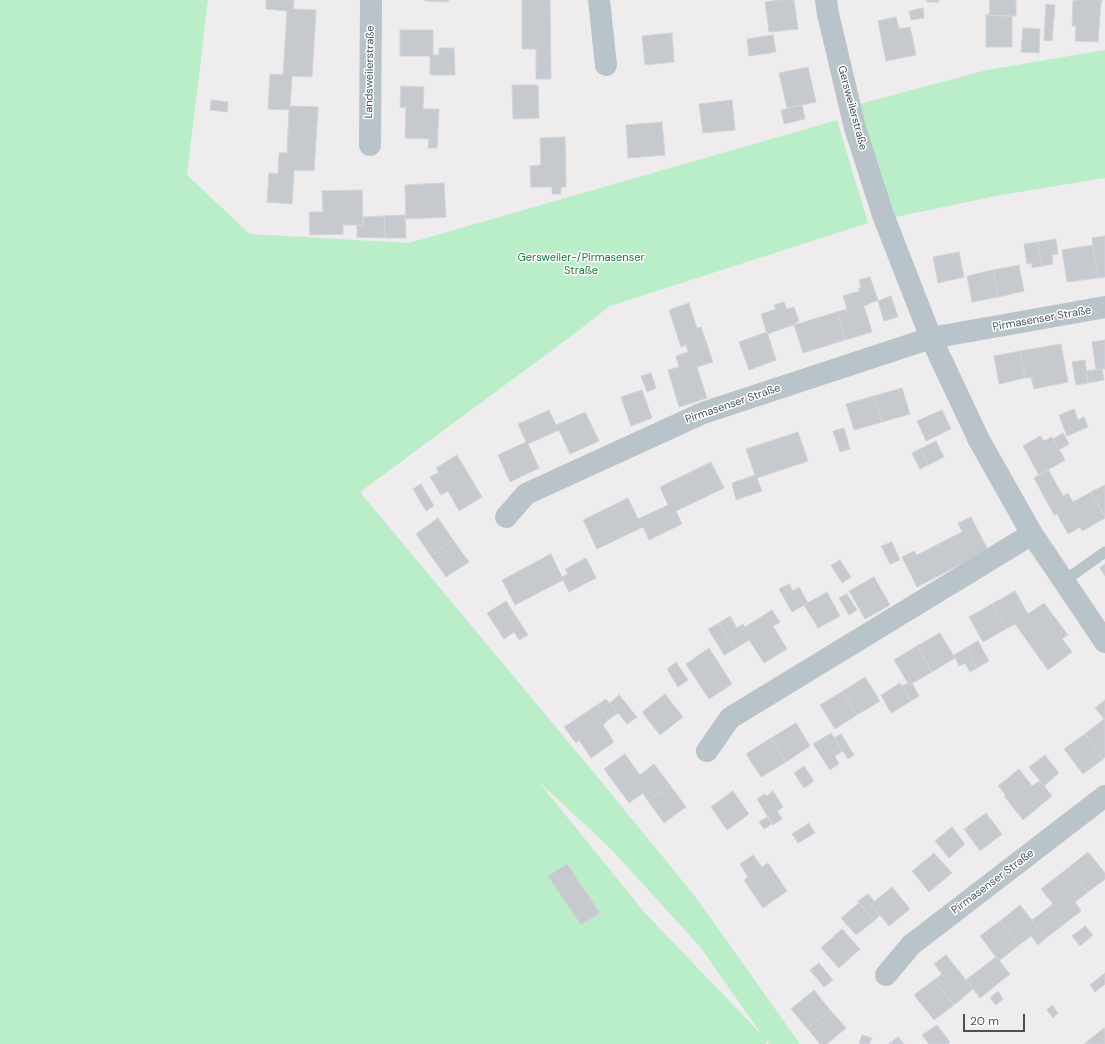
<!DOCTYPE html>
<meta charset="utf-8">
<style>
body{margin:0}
#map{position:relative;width:1105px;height:1044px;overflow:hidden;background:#efeced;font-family:"DM Sans",sans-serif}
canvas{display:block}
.scale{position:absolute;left:963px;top:1014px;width:62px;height:18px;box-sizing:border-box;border:2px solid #45525a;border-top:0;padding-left:5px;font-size:12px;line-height:14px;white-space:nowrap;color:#45525a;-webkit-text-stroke:3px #fff;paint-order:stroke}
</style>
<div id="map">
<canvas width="1105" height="1044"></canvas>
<div class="scale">20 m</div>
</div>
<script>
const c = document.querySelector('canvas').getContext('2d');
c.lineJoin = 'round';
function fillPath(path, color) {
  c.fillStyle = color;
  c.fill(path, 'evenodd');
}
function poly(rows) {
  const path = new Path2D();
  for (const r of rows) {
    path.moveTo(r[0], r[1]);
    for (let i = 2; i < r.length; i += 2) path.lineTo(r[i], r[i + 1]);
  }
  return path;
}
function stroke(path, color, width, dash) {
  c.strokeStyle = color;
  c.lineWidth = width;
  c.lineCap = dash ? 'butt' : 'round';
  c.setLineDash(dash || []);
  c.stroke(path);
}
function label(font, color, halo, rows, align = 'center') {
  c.font = font + ' "DM Sans",sans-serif';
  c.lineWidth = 3;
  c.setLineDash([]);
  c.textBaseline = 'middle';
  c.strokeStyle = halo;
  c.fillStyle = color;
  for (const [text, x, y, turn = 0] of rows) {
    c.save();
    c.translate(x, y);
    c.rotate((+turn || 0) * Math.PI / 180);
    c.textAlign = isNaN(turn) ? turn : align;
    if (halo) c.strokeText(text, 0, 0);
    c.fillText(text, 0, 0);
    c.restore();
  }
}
const green = poly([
 [0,0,208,0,187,175,250,234,409,243,837,120,868,223,610,306,570,337,360,492,600,780,694,895,800,1044,769,1044,766,1040,766,1044,0,1044],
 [538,781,612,850,700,947,763,1036,645,913],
 [1105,50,1105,178,1001,195,886,219,859,104,987,70]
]);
const building = poly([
 [266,0,294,0,293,9,316,10,312,77,292,76,290,106,318,107,314,171,294,170,292,204,267,202,269,173,278,174,279,153,287,153,289,110,268,109,270,74,283,75,287,11,266,9,266,0],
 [425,0,449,0,448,2,425,1,425,0],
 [522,0,550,0,551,79,536,79,536,49,522,49,522,0],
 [779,0,794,0,798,29,769,32,765,2,779,0],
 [927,0,939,0,939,2,927,2,927,0],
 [990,0,1016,0,1016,16,989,16,990,0],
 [1075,0,1102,0,1102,2,1101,2,1098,42,1075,41,1076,26,1072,26,1073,1,1075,0],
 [1046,4,1055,5,1052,41,1044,40,1046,4],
 [923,8,924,18,911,20,909,11,923,8],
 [986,15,1012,16,1012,47,986,47,986,15],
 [896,17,899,29,910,27,916,55,886,61,878,21,896,17],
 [1023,28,1040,29,1039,53,1021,52,1023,28],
 [400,30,433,30,433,55,439,55,439,48,454,48,455,75,430,75,430,56,400,56,400,30],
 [672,33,674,62,645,65,642,36,672,33],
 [773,35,776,52,749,56,747,39,773,35],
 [808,67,816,102,787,108,779,73,808,67],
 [512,85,538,85,539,118,513,119,512,85],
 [401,86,424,87,423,109,439,109,437,148,428,148,429,139,405,138,406,108,400,107,401,86],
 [211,100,228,102,227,112,210,110,211,100],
 [732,100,735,130,703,133,699,104,732,100],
 [802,105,805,119,784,124,781,110,802,105],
 [662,122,665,155,628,158,626,125,662,122],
 [565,137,566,187,561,187,561,194,552,194,552,187,531,187,530,166,541,165,540,138,565,137],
 [444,183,446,217,406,219,405,185,444,183],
 [362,190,363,225,343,225,343,234,310,235,309,212,323,212,322,191,362,190],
 [405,215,406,238,385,238,384,216,405,215],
 [384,216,385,238,357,237,357,225,363,225,363,217,384,216],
 [1105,236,1105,277,1098,278,1092,238,1105,236],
 [1056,239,1058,254,1052,255,1053,264,1042,266,1038,242,1056,239],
 [1038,242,1042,266,1032,268,1032,263,1027,264,1024,244,1038,242],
 [1093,245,1098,278,1067,282,1062,250,1093,245],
 [959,252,964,277,938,283,933,257,959,252],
 [1019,265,1024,291,998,297,993,270,1019,265],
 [993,270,998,297,972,302,967,276,993,270],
 [870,277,878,300,864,306,872,332,845,340,837,312,847,309,843,296,859,291,858,288,861,288,859,280,870,277],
 [891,296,898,317,884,321,878,301,891,296],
 [784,302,787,309,794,307,799,321,795,323,796,324,767,334,761,314,776,309,774,305,784,302],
 [689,303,697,328,701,327,713,362,697,367,707,398,679,407,668,370,679,367,676,356,688,352,686,345,681,347,669,310,689,303],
 [837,312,845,340,803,353,794,325,837,312],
 [767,332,776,360,749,370,739,342,767,332],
 [1105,340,1105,369,1096,370,1092,342,1105,340],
 [1061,344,1068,382,1034,389,1031,377,1025,378,1020,351,1061,344],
 [1020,351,1025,378,999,384,994,356,1020,351],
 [1085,360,1088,383,1076,385,1072,362,1085,360],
 [1102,369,1104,380,1088,383,1086,371,1102,369],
 [651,373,656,388,647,392,641,376,651,373],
 [902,388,910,414,882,422,874,396,902,388],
 [642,390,652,418,631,426,621,397,642,390],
 [874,396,882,422,854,430,846,404,874,396],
 [1074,409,1078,420,1084,417,1088,427,1067,436,1059,415,1074,409],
 [549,410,556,425,585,412,599,441,570,454,559,430,528,444,539,468,510,482,498,455,526,442,518,424,549,410],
 [942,410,951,429,926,441,917,421,942,410],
 [844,428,850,449,840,452,833,431,844,428],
 [798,432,808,461,757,478,762,491,736,500,732,483,755,475,746,449,798,432],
 [1063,433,1069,444,1059,450,1053,439,1063,433],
 [1040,436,1044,441,1052,437,1065,460,1039,475,1023,446,1040,436],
 [936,441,944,457,928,465,920,449,936,441],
 [920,449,928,465,920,469,912,453,920,449],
 [457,455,482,497,459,511,448,491,441,495,430,477,439,472,436,468,457,455],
 [711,462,724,488,676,511,682,524,649,540,643,527,597,549,583,520,628,498,638,519,668,505,660,487,711,462],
 [1048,469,1063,496,1068,493,1073,502,1091,492,1105,518,1082,531,1080,527,1068,534,1057,514,1054,515,1034,478,1048,469],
 [421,484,434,506,426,511,413,489,421,484],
 [1105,485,1105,517,1091,492,1105,485],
 [971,517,988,550,917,587,902,557,914,551,917,555,962,532,958,523,971,517],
 [438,518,453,540,431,556,416,534,438,518],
 [453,540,469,562,446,577,431,556,453,540],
 [892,542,900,560,890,564,881,546,892,542],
 [551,554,562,577,568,574,565,569,586,558,596,578,569,592,563,580,515,605,502,580,551,554],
 [840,560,851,577,842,583,831,565,840,560],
 [1105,564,1105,576,1100,568,1105,564],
 [874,577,890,605,865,619,849,591,874,577],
 [789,584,793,591,799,587,808,603,792,612,779,589,789,584],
 [1015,591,1028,614,1044,603,1068,635,1062,639,1072,652,1048,670,1015,624,1006,629,992,604,1015,591],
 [827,592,840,616,818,628,804,605,827,592],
 [847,594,857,610,849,615,839,598,847,594],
 [506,601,528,635,519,640,514,632,504,639,487,613,506,601],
 [992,604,1006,629,983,642,969,617,992,604],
 [772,610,780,622,773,626,787,649,764,663,749,640,735,649,719,623,730,616,737,628,743,624,745,627,772,610],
 [719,623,735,649,724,655,708,629,719,623],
 [940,633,955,658,932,672,917,646,940,633],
 [978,641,989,661,977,668,966,648,978,641],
 [917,646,932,672,909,685,894,660,917,646],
 [709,648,732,684,709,699,686,664,709,648],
 [966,648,977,668,970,672,965,663,959,666,954,655,966,648],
 [676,662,688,680,678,687,667,669,676,662],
 [865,677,880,701,857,715,843,691,865,677],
 [900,683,911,701,891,713,881,695,900,683],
 [908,683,909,685,912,683,919,696,911,701,902,686,908,683],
 [843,691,857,715,835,729,820,705,843,691],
 [665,694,683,717,660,735,642,712,665,694],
 [619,695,637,717,627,724,610,703,619,695],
 [606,699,618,713,608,720,597,705,606,699],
 [1105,700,1105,720,1095,708,1105,700],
 [597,705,608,720,603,725,614,742,591,758,579,740,576,743,564,727,597,705],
 [1104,719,1105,720,1105,757,1103,759,1085,734,1104,719],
 [796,723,810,746,786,762,771,738,796,723],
 [831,733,843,751,835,756,839,764,830,770,813,744,831,733],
 [841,734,854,755,848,759,834,738,841,734],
 [1085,734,1103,759,1083,774,1064,749,1085,734],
 [771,738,786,762,761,777,746,754,771,738],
 [625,754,640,775,654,764,670,785,648,801,643,793,629,803,604,769,625,754],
 [1045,755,1059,773,1044,786,1029,767,1045,755],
 [804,766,814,781,804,788,794,773,804,766],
 [1019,769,1032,786,1040,781,1052,796,1023,820,1004,796,1006,795,998,786,1019,769],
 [670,785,686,807,664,823,648,801,670,785],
 [733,791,749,814,727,830,711,807,733,791],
 [773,791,783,807,777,811,782,819,773,825,757,799,765,794,767,796,773,791],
 [986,813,1002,834,980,851,964,829,986,813],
 [767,817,772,824,764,829,759,822,767,817],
 [809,823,815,833,798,843,792,834,809,823],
 [952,827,965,844,949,858,935,841,952,827],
 [1088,852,1105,873,1105,879,1088,892,1068,868,1088,852],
 [934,853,952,873,929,892,912,871,934,853],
 [753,855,762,867,768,863,787,891,763,908,744,880,748,877,740,864,753,855],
 [567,864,600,913,581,925,548,876,567,864],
 [1068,868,1088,892,1075,902,1081,911,1046,938,1032,920,1053,904,1041,889,1068,868],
 [892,887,910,909,889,926,871,904,892,887],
 [868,894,874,901,871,904,880,915,874,921,858,901,868,894],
 [859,903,874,921,856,935,841,918,859,903],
 [1020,905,1046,938,1038,945,1031,936,1019,945,1000,921,1020,905],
 [1000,921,1019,945,999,961,980,936,1000,921],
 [1085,926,1093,935,1080,946,1072,936,1085,926],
 [842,929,860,949,839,968,821,948,842,929],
 [946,955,973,989,954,1005,934,980,942,974,934,964,946,955],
 [996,957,1010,974,980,998,966,980,996,957],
 [819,963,833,980,824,987,810,970,819,963],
 [1105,973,1105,984,1095,992,1090,985,1105,973],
 [934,980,954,1005,934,1020,914,995,934,980],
 [814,990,830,1010,807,1028,791,1009,814,990],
 [998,991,1003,999,996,1005,990,998,998,991],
 [1052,1005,1058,1013,1053,1018,1047,1010,1052,1005],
 [830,1010,846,1028,827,1044,820,1044,807,1028,830,1010],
 [937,1025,950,1042,948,1044,929,1044,922,1035,937,1025],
 [1104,1028,1105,1030,1105,1044,1092,1044,1089,1040,1104,1028],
 [862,1035,872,1038,869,1044,859,1044,862,1035],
 [898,1037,904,1044,889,1044,898,1037],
 [1089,1040,1092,1044,1084,1044,1089,1040]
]);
const lane = poly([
 [1064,581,1105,552]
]);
const street = poly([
 [599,0,606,65],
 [826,0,828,14,855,128,883,215,931,338,979,440,1032,534,1105,642],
 [370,145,371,0],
 [506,517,526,494,703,413,931,338,1105,307],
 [707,751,730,718,1032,534],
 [886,975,911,945,1105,796]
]);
const streetNames = [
 ["Landsweilerstraße",370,72,-89],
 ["Gersweilerstraße",852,108,75],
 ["Pirmasenser Straße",1042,319,-10],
 ["Pirmasenser Straße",733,404,-19],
 ["Pirmasenser Straße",993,882,-37]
];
const parkNames = [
 ["Gersweiler-/Pirmasenser",581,258],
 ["Straße",581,271]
];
fillPath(green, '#baeec9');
fillPath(building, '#c6cacf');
stroke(building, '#d0d3d8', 1);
stroke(lane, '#b8c3ca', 11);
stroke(street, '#b8c3ca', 22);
label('11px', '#45525a', '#fff', streetNames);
label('11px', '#177a3e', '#fff', parkNames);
</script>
